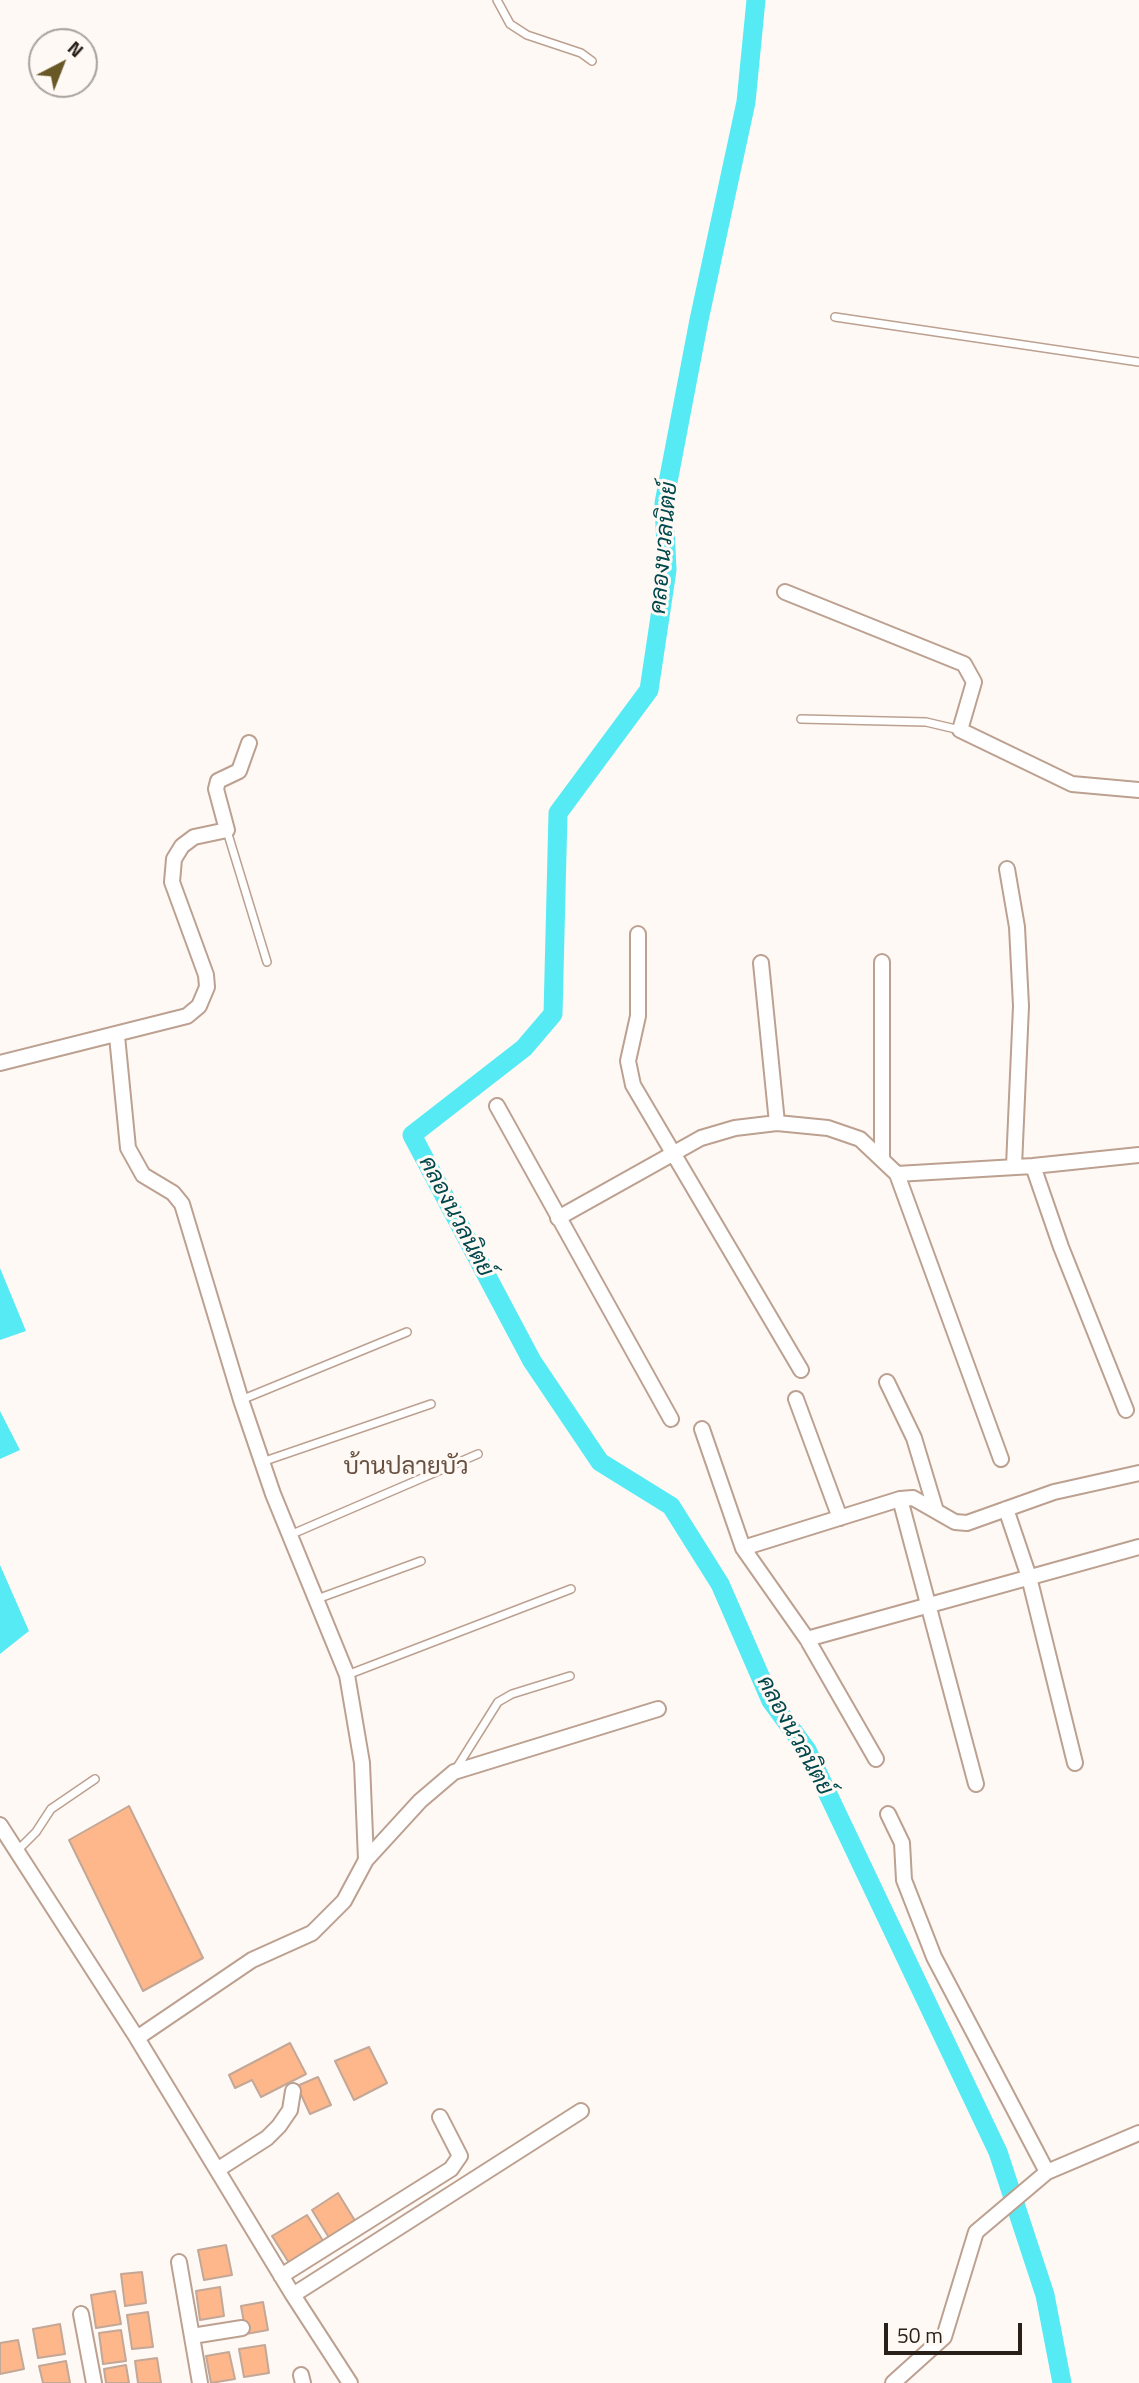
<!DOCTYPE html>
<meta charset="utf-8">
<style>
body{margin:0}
#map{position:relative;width:1139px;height:2383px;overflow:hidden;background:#fff9f5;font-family:"Titillium Web",sans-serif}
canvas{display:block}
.north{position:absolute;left:28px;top:28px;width:70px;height:70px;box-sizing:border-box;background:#fff9f5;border:2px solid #aaa29d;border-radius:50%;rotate:42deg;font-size:19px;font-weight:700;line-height:28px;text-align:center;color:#2a201a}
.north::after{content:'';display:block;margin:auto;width:24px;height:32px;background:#685826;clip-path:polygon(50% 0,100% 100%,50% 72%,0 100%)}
.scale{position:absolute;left:884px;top:2323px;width:138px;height:32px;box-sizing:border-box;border:4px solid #2a201a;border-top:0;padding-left:9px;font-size:21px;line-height:24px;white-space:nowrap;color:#2a201a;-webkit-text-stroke:5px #fff9f5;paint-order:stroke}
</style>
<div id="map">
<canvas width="1139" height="2383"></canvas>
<div class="north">N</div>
<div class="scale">50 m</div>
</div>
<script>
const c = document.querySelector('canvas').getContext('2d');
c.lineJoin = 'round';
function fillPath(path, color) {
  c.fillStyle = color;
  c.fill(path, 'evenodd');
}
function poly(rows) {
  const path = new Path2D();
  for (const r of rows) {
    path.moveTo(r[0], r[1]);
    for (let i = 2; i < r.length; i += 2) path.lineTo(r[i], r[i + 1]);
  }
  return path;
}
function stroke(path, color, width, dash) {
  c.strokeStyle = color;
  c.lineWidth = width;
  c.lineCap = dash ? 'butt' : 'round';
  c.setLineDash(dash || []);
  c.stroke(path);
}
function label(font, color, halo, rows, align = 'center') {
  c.font = font + ' "Titillium Web",Sarabun,sans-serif';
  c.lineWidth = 6;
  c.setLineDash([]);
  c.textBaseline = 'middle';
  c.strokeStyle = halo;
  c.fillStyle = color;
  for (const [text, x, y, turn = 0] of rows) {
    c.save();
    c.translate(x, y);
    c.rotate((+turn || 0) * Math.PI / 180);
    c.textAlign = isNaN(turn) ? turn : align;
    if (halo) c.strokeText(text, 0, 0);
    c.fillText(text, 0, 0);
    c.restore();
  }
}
const water = poly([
 [0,1268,26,1331,0,1340],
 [0,1411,20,1450,0,1459],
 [0,1565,29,1631,0,1654]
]);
const canal = poly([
 [756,0,746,102,699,320,664,503,667,570,649,690,558,813,553,1014,524,1048,412,1135,532,1361,600,1462,671,1506,720,1584,771,1701,807,1750,998,2152,1045,2295,1062,2383]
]);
const building = poly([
 [129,1806,203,1958,143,1991,69,1840,129,1806],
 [290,2043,306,2074,261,2097,252,2080,235,2088,229,2075,290,2043],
 [369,2047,387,2083,354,2100,335,2061,369,2047],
 [318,2077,331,2105,310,2114,297,2086,318,2077],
 [338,2193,357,2224,331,2241,312,2210,338,2193],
 [307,2215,325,2244,291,2266,272,2236,307,2215],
 [226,2245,232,2275,204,2280,198,2250,226,2245],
 [142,2272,146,2303,125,2306,121,2274,142,2272],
 [220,2287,224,2316,200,2320,196,2291,220,2287],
 [115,2291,121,2324,96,2328,91,2295,115,2291],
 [263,2302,268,2330,246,2334,241,2306,263,2302],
 [148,2312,153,2347,132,2349,127,2315,148,2312],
 [60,2324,65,2354,38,2358,33,2329,60,2324],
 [121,2330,126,2361,103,2364,99,2333,121,2330],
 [18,2340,24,2369,0,2374,0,2343,18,2340],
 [265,2345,269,2373,244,2377,239,2349,265,2345],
 [229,2352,235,2379,211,2383,206,2356,229,2352],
 [157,2358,161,2383,138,2383,135,2361,157,2358],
 [66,2361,70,2383,43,2383,39,2366,66,2361],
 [126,2365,129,2383,106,2383,104,2369,126,2365]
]);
const service = poly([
 [497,0,510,24,527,35,581,53,592,61],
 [835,317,1139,362],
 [801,719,926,722,960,730],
 [227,831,267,962],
 [241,1400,407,1332],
 [262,1462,431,1404],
 [290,1535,478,1454],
 [317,1599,421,1561],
 [347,1675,571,1589],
 [456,1769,498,1702,512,1694,570,1676],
 [17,1851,36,1832,51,1809,95,1779]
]);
const minor = poly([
 [785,592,964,664,974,682,960,730,1072,784,1139,790],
 [1007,869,1017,927,1021,1006,1014,1166],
 [638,934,638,1016,628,1061,633,1085,801,1370],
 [882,962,882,1159],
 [761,963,777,1123],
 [117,1036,128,1148,143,1175,173,1193,182,1204,241,1400,273,1494,347,1675,362,1763,366,1860,344,1901,312,1933,252,1960,137,2038],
 [0,1063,187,1016,199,1006,207,987,206,975,172,882,174,859,182,846,194,837,227,830,216,789,218,781,239,771,249,743],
 [497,1106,671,1419],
 [1033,1166,1061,1247,1126,1410],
 [897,1174,1001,1459],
 [558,1218,701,1138,735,1128,777,1123,828,1128,860,1139,897,1174,1033,1166,1139,1155],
 [887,1382,914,1438,936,1511],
 [796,1399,840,1518],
 [702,1429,743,1548,807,1639,876,1759],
 [900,1499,976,1784],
 [1006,1509,1029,1577,1075,1763],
 [743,1548,900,1499,913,1498,955,1522,967,1523,1054,1492,1139,1473],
 [807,1639,1139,1547],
 [888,1814,902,1843,904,1880,934,1957,1047,2172],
 [0,1825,137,2038,293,2295,350,2383],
 [366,1860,420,1801,454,1772,658,1709],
 [217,2170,267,2138,279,2126,290,2110,293,2091],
 [179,2262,200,2383],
 [281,2276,451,2169,460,2156,440,2117],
 [293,2295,581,2111],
 [81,2314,94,2383],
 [192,2336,242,2328],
 [301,2375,303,2383],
 [893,2383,944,2337,976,2232,1047,2172,1139,2133]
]);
const waterNames = [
 ["คลองนวลนิตย์",665,548,-85],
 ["คลองนวลนิตย์",455,1217,62],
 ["คลองนวลนิตย์",794,1736,61]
];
const quarterNames = [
 ["บ้านปลายบัว",406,1468]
];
fillPath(water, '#56ebf4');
stroke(canal, '#56ebf4', 19);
fillPath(building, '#fdb78b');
stroke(building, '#c3a797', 2);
stroke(service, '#bca090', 10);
stroke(minor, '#bca090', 18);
stroke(service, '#fff', 7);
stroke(minor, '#fff', 14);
label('italic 23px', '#01484c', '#fff9f5', waterNames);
label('24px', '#695142', '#fff9f5', quarterNames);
</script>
